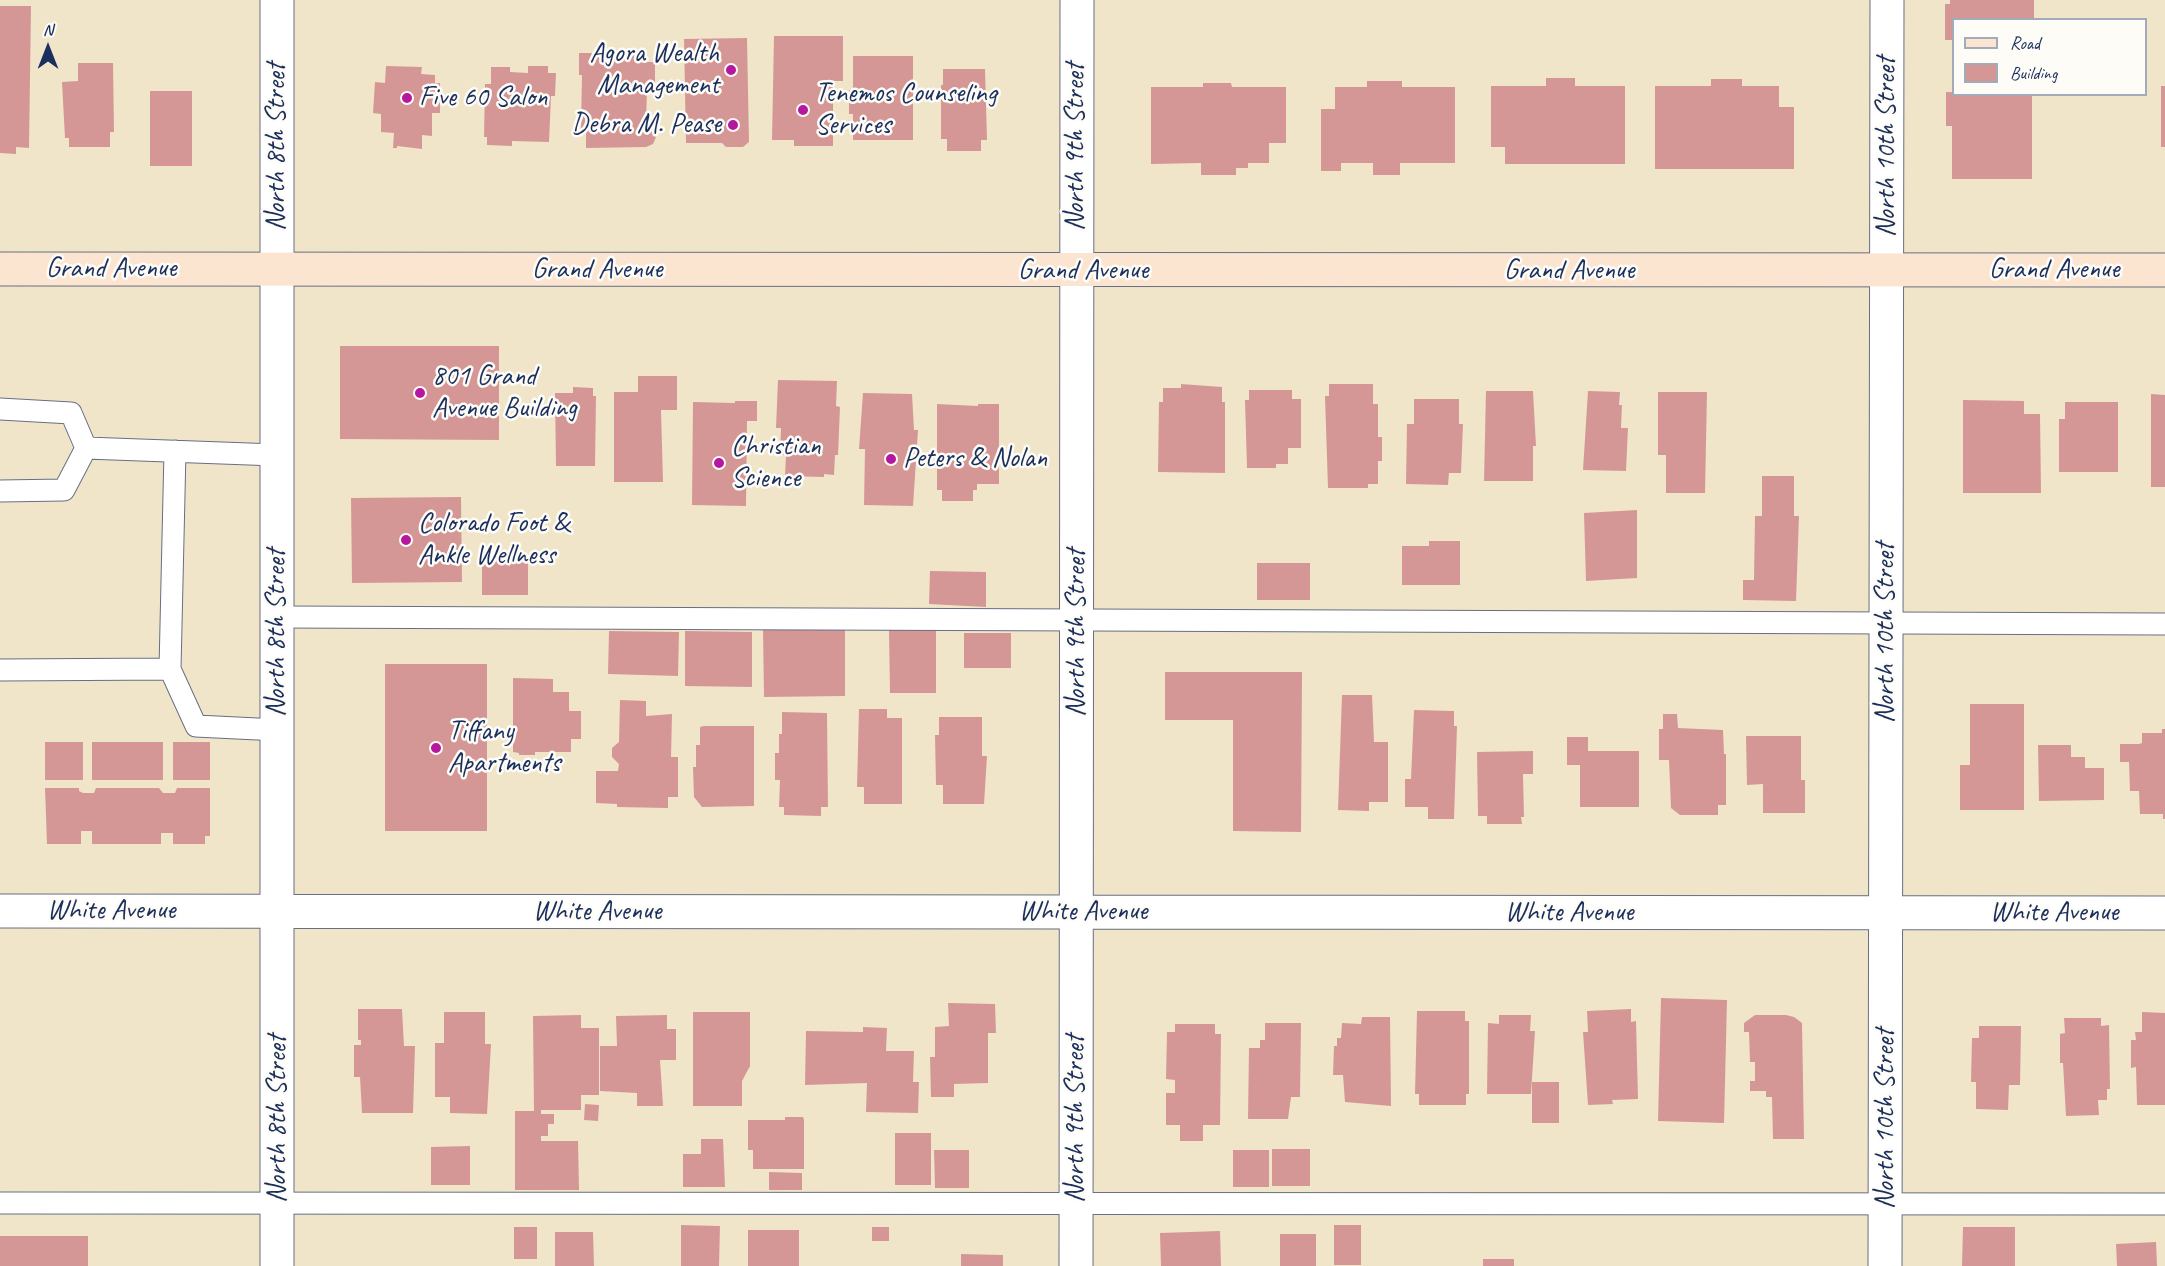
<!DOCTYPE html>
<style>
body{margin:0}
#map{position:relative;width:2165px;height:1266px;overflow:hidden;background:#f0e5c9;font-family:Caveat,sans-serif}
canvas{display:block}
.legend{position:absolute;left:1952px;top:18px;width:195px;height:78px;box-sizing:border-box;background:#fdfcf7;border:2px solid #a3aaba;margin:0;padding:8px 10px;list-style:none;font-size:18px;color:#1b2f5e}
.legend li{display:flex;align-items:center;gap:12px;height:30px}
.legend b{width:30px;border:2px solid #a3aaba}
.north{position:absolute;left:18px;top:18px;width:60px;height:60px;-webkit-text-stroke:4px #fdfcf7;paint-order:stroke;rotate:0deg;font-size:16px;font-weight:700;line-height:24px;text-align:center;color:#1b2f5e}
.north::after{content:'';display:block;margin:auto;width:21px;height:27px;background:#1b2f5e;clip-path:polygon(50% 0,100% 100%,50% 72%,0 100%)}
</style>
<div id="map">
<canvas width="2165" height="1266"></canvas>
<ul class="legend">
<li><b style="height:8px;background:#fce5d0"></b>Road</li>
<li><b style="height:16px;background:#d59796"></b>Building</li>
</ul>
<div class="north">N</div>
</div>
<script>
const c = document.querySelector('canvas').getContext('2d');
c.lineJoin = 'round';
function fillPath(path, color) {
  c.fillStyle = color;
  c.fill(path, 'evenodd');
}
function poly(rows) {
  const path = new Path2D();
  for (const r of rows) {
    path.moveTo(r[0], r[1]);
    for (let i = 2; i < r.length; i += 2) path.lineTo(r[i], r[i + 1]);
  }
  return path;
}
function stroke(path, color, width, dash) {
  c.strokeStyle = color;
  c.lineWidth = width;
  c.lineCap = dash ? 'butt' : 'round';
  c.setLineDash(dash || []);
  c.stroke(path);
}
function label(font, color, halo, rows, align = 'center') {
  c.font = font + ' Caveat,sans-serif';
  c.lineWidth = 5;
  c.setLineDash([]);
  c.textBaseline = 'middle';
  c.strokeStyle = halo;
  c.fillStyle = color;
  for (const [text, x, y, turn = 0] of rows) {
    c.save();
    c.translate(x, y);
    c.rotate((+turn || 0) * Math.PI / 180);
    c.textAlign = isNaN(turn) ? turn : align;
    if (halo) c.strokeText(text, 0, 0);
    c.fillText(text, 0, 0);
    c.restore();
  }
}
const building = poly([
 [1950,0,2034,0,2034,20,1954,20,1954,40,1945,40,1945,4,1950,4],
 [0,6,31,6,29,148,16,147,16,154,0,153],
 [774,36,843,36,843,81,833,81,833,146,794,146,794,140,772,140],
 [747,38,749,142,743,147,726,147,722,143,686,143,684,39],
 [579,53,646,53,646,62,655,62,655,87,647,87,646,127,653,130,656,137,653,144,646,147,586,148,586,128,581,128,582,75,579,75],
 [853,56,913,56,913,140,853,140,853,114,849,114,849,90,853,90],
 [78,63,113,63,114,132,110,132,110,147,69,147,69,138,65,138,62,82,78,81],
 [386,66,422,67,421,74,435,75,435,83,440,83,440,113,432,113,432,136,422,135,422,149,397,146,397,148,393,148,394,133,381,132,381,114,373,113,375,82,385,83],
 [528,66,548,66,548,73,556,73,555,96,551,96,549,142,512,141,512,146,487,145,487,137,484,137,485,84,491,84,491,67,510,67,510,72,528,73],
 [943,69,985,69,987,140,981,140,981,151,947,151,947,139,941,139,941,85,943,85],
 [1546,78,1575,78,1575,86,1625,86,1625,164,1505,164,1505,147,1491,147,1491,86,1546,86],
 [1711,79,1742,79,1742,86,1779,86,1779,107,1794,107,1794,169,1655,169,1655,86,1711,86],
 [1367,81,1402,81,1402,87,1455,87,1455,163,1400,163,1400,175,1373,175,1373,163,1341,163,1341,171,1321,171,1321,109,1335,109,1335,87,1367,87],
 [1203,83,1231,83,1232,87,1286,87,1286,143,1269,143,1269,163,1248,163,1248,168,1236,168,1236,175,1201,175,1201,163,1151,164,1151,87,1203,87],
 [2161,86,2165,86,2165,147,2161,147],
 [150,91,192,91,192,166,150,166],
 [1946,92,2032,94,2032,179,1952,179,1952,126,1946,126],
 [340,346,499,346,499,440,340,439],
 [638,376,677,376,677,410,661,410,663,482,614,482,614,392,638,392],
 [778,380,837,381,836,406,840,407,838,455,835,455,834,475,824,474,824,477,785,476,786,455,780,455,781,428,776,428],
 [1181,384,1222,387,1222,402,1225,402,1225,473,1158,472,1159,402,1163,402,1163,388,1181,388],
 [1329,384,1373,384,1373,404,1378,404,1378,437,1382,437,1382,461,1378,461,1378,484,1368,484,1368,488,1328,488,1325,396,1329,396],
 [573,387,593,388,593,396,596,396,595,466,556,466,555,393,573,393],
 [1249,390,1292,390,1292,399,1301,399,1301,448,1288,448,1288,464,1276,464,1276,468,1247,468,1245,400,1249,400],
 [1486,391,1533,391,1536,446,1533,446,1533,481,1484,481],
 [1588,391,1620,392,1619,405,1622,405,1621,428,1628,428,1626,471,1583,470],
 [1658,392,1707,392,1705,493,1666,493,1666,455,1658,455],
 [863,393,912,394,914,430,918,430,913,506,864,505,865,449,859,449],
 [2151,394,2165,395,2165,487,2151,487],
 [1414,399,1459,399,1459,424,1463,424,1461,473,1449,473,1448,485,1406,484,1407,424,1414,424],
 [1963,400,2024,401,2024,414,2040,414,2041,493,1963,493],
 [735,401,757,401,757,421,747,421,746,506,692,505,693,402,735,403],
 [2065,402,2118,402,2118,472,2059,472,2059,419,2065,419],
 [937,404,978,406,978,404,999,404,999,484,977,484,977,490,973,490,973,501,942,501,942,490,937,490],
 [1762,476,1794,476,1794,516,1799,516,1796,601,1743,600,1743,580,1754,580,1755,516,1762,516],
 [461,497,462,582,352,583,351,498],
 [1637,510,1637,578,1586,581,1584,513],
 [1429,541,1460,541,1460,585,1402,585,1402,546,1429,546],
 [528,559,528,595,482,595,482,560],
 [1257,563,1310,563,1310,600,1257,600],
 [930,571,986,572,986,607,929,604],
 [845,628,845,696,764,697,763,629],
 [889,630,936,630,936,693,890,693],
 [609,631,679,632,678,676,608,674],
 [685,631,752,632,752,687,685,686],
 [964,633,1011,633,1011,668,964,668],
 [385,664,487,664,487,831,385,831],
 [1165,672,1302,672,1301,832,1233,831,1233,720,1165,720],
 [513,678,553,679,553,692,569,692,569,711,581,711,581,739,571,739,571,752,535,752,535,755,519,755,519,753,513,752],
 [1342,695,1372,695,1374,742,1388,742,1388,802,1369,802,1369,811,1338,810],
 [620,700,646,701,646,716,672,714,671,757,678,757,678,797,668,797,668,808,617,807,617,804,596,803,596,771,618,771,619,764,612,757,612,748,619,742],
 [1970,704,2024,704,2024,810,1960,810,1960,765,1970,765],
 [859,709,887,709,887,718,902,718,902,804,864,804,864,787,857,787],
 [1414,710,1454,711,1454,726,1457,726,1454,819,1428,819,1428,807,1405,807,1405,779,1411,779],
 [782,712,827,713,828,807,821,807,821,816,784,815,784,807,779,807,780,780,775,780,775,753,779,753,779,734,782,734],
 [1663,714,1677,714,1678,728,1723,730,1724,754,1726,754,1726,805,1718,805,1718,815,1680,815,1671,808,1669,760,1659,760,1659,729,1663,729],
 [939,717,982,717,982,756,987,756,984,804,943,804,943,785,936,785,935,735,939,735],
 [704,726,754,726,754,806,702,807,694,797,693,767,696,767,696,745,700,745,700,727],
 [2162,729,2165,729,2165,819,2163,819,2163,814,2140,814,2139,791,2130,791,2129,762,2120,762,2120,744,2139,744,2142,743,2142,733,2162,733],
 [1746,736,1801,736,1801,780,1805,780,1805,813,1763,813,1763,784,1747,785],
 [1567,737,1588,737,1588,751,1639,751,1639,807,1580,807,1580,765,1567,765],
 [45,742,83,742,83,780,45,780],
 [92,742,163,742,163,780,92,780],
 [173,742,210,742,210,780,173,780],
 [2038,745,2071,745,2071,757,2085,757,2085,768,2104,768,2104,800,2039,801],
 [1533,751,1533,774,1523,774,1524,817,1521,817,1522,824,1487,824,1487,816,1478,816,1477,752],
 [45,788,79,788,79,791,83,793,94,793,96,788,159,788,163,793,175,793,177,788,210,788,210,836,205,836,205,844,173,844,173,833,161,833,161,844,92,844,92,831,81,831,81,844,47,844],
 [1661,998,1727,1000,1724,1123,1658,1121],
 [948,1003,995,1004,996,1033,988,1033,988,1083,954,1084,954,1097,931,1097,930,1057,935,1057,935,1027,949,1026],
 [358,1009,402,1009,404,1046,415,1046,413,1113,362,1113,360,1077,354,1077,354,1045,361,1045,361,1040,358,1040],
 [1631,1009,1631,1022,1636,1021,1638,1099,1612,1100,1613,1104,1588,1105,1583,1032,1588,1032,1587,1011],
 [1417,1011,1465,1011,1465,1021,1469,1021,1469,1094,1466,1094,1466,1105,1419,1105,1419,1094,1415,1094],
 [444,1012,485,1012,485,1044,491,1044,487,1114,450,1113,450,1097,435,1097,435,1043,444,1043],
 [693,1012,750,1012,750,1066,742,1081,742,1106,693,1106],
 [2142,1012,2165,1013,2165,1105,2137,1105,2136,1067,2131,1068,2131,1040,2136,1040,2135,1032,2142,1032],
 [581,1015,581,1028,599,1028,599,1095,581,1095,581,1110,541,1110,541,1114,554,1114,554,1124,548,1124,548,1136,541,1136,541,1141,578,1141,579,1190,515,1190,515,1111,534,1111,533,1016],
 [667,1015,667,1029,676,1029,676,1060,660,1060,663,1106,637,1106,637,1093,600,1091,600,1046,617,1046,616,1016],
 [1499,1015,1531,1015,1530,1031,1535,1031,1531,1094,1487,1094,1488,1023,1499,1024],
 [1755,1015,1786,1015,1794,1017,1802,1023,1804,1139,1773,1139,1772,1097,1766,1097,1766,1091,1750,1091,1750,1081,1755,1081,1755,1062,1750,1062,1749,1032,1744,1032,1744,1023],
 [1362,1017,1390,1017,1391,1106,1345,1102,1343,1075,1333,1075,1334,1046,1337,1046,1337,1038,1341,1038,1342,1023,1361,1024],
 [2064,1018,2101,1018,2101,1026,2109,1025,2110,1089,2107,1089,2107,1100,2098,1100,2099,1115,2066,1116,2063,1063,2060,1063,2060,1034,2065,1033],
 [1265,1023,1301,1023,1300,1097,1291,1097,1288,1119,1248,1119,1249,1048,1260,1048,1260,1040,1265,1040],
 [1175,1024,1215,1024,1215,1034,1221,1034,1220,1125,1203,1125,1203,1141,1180,1141,1180,1125,1166,1125,1166,1093,1175,1093,1175,1080,1166,1079,1167,1032,1175,1032],
 [1979,1026,2021,1026,2020,1085,2009,1085,2008,1110,1976,1109,1976,1082,1971,1082,1972,1038,1979,1038],
 [863,1027,887,1028,886,1051,914,1051,913,1082,919,1082,918,1113,866,1112,867,1083,805,1085,806,1031,863,1032],
 [1532,1082,1559,1082,1559,1123,1532,1123],
 [585,1104,599,1105,598,1121,584,1120],
 [785,1117,803,1117,804,1120,804,1169,753,1169,753,1150,748,1150,748,1120,785,1120],
 [895,1133,931,1133,931,1185,895,1185],
 [701,1139,723,1139,725,1187,683,1187,683,1154,701,1154],
 [470,1146,470,1185,431,1185,431,1147],
 [1272,1149,1310,1149,1310,1186,1272,1186],
 [934,1150,969,1150,969,1188,935,1188],
 [1233,1150,1269,1150,1269,1187,1233,1187],
 [769,1172,802,1173,802,1190,769,1190],
 [681,1225,720,1226,719,1266,681,1266],
 [1334,1225,1361,1225,1361,1265,1334,1265],
 [514,1227,537,1227,537,1259,514,1259],
 [872,1227,889,1227,889,1241,872,1241],
 [1963,1227,2015,1227,2015,1266,1962,1266],
 [748,1230,799,1230,799,1266,748,1266],
 [1220,1231,1221,1266,1161,1266,1160,1233],
 [555,1232,593,1232,594,1266,555,1266],
 [1280,1234,1316,1234,1316,1266,1280,1266],
 [0,1236,88,1236,88,1266,0,1266],
 [2156,1242,2157,1266,2117,1266,2116,1244],
 [961,1254,1003,1255,1003,1266,961,1266],
 [1483,1259,1514,1259,1514,1266,1483,1266]
]);
const service = poly([
 [0,409,71,413,86,448,276,455],
 [0,491,64,490,86,448],
 [278,617,2165,624],
 [170,669,175,451],
 [0,670,170,669,196,726,278,730],
 [0,1203,2165,1204]
]);
const minor = poly([
 [0,911,2165,913],
 [277,1266,277,0],
 [1076,1266,1077,0]
]);
const tertiary = poly([
 [1885,1266,1887,0]
]);
const secondary = poly([
 [0,269,2165,270]
]);
const markers = [
 [731,70,6,"#b5179e"],
 [407,98,6,"#b5179e"],
 [803,110,6,"#b5179e"],
 [733,125,6,"#b5179e"],
 [420,393,6,"#b5179e"],
 [891,459,6,"#b5179e"],
 [719,463,6,"#b5179e"],
 [406,540,6,"#b5179e"],
 [436,748,6,"#b5179e"]
];
const poiNames = [
 ["Agora Wealth",719,54,"right"],
 ["Management",719,86,"right"],
 ["Tenemos Counseling",815,94],
 ["Services",815,126],
 ["Five 60 Salon",419,98],
 ["Debra M. Pease",721,125,"right"],
 ["801 Grand",432,377],
 ["Avenue Building",432,409],
 ["Christian",731,447],
 ["Science",731,479],
 ["Peters & Nolan",903,459],
 ["Colorado Foot &",418,524],
 ["Ankle Wellness",418,556],
 ["Tiffany",448,732],
 ["Apartments",448,764]
];
const streetNames = [
 ["North 8th Street",277,147,-90],
 ["North 9th Street",1076,147,-90],
 ["North 10th Street",1887,147,-90],
 ["Grand Avenue",111,269],
 ["Grand Avenue",597,270],
 ["Grand Avenue",2054,270],
 ["Grand Avenue",1083,271],
 ["Grand Avenue",1569,271],
 ["North 8th Street",277,633,-90],
 ["North 9th Street",1077,633,-90],
 ["North 10th Street",1886,633,-90],
 ["White Avenue",111,911],
 ["White Avenue",597,912],
 ["White Avenue",1083,912],
 ["White Avenue",1569,913],
 ["White Avenue",2054,913],
 ["North 8th Street",278,1119,-90],
 ["North 9th Street",1076,1119,-90],
 ["North 10th Street",1886,1119,-90]
];
fillPath(building, '#d59796');
stroke(service, '#666f83', 23);
stroke(minor, '#666f83', 35);
stroke(tertiary, '#666f83', 35);
stroke(secondary, '#666f83', 35);
stroke(service, '#fff', 21);
stroke(minor, '#fff', 33);
stroke(tertiary, '#fff', 33);
stroke(secondary, '#fce5d0', 33);
for (const [x, y, r, color] of markers) {
  const dot = new Path2D();
  dot.arc(x, y, r, 0, 2 * Math.PI);
  c.fillStyle = color;
  c.fill(dot);
  stroke(dot, '#fdfcf7', 2);
}
label('28px', '#1b2f5e', '#fdfcf7', poiNames, 'left');
label('28px', '#1b2f5e', '#fdfcf7', streetNames);
</script>
